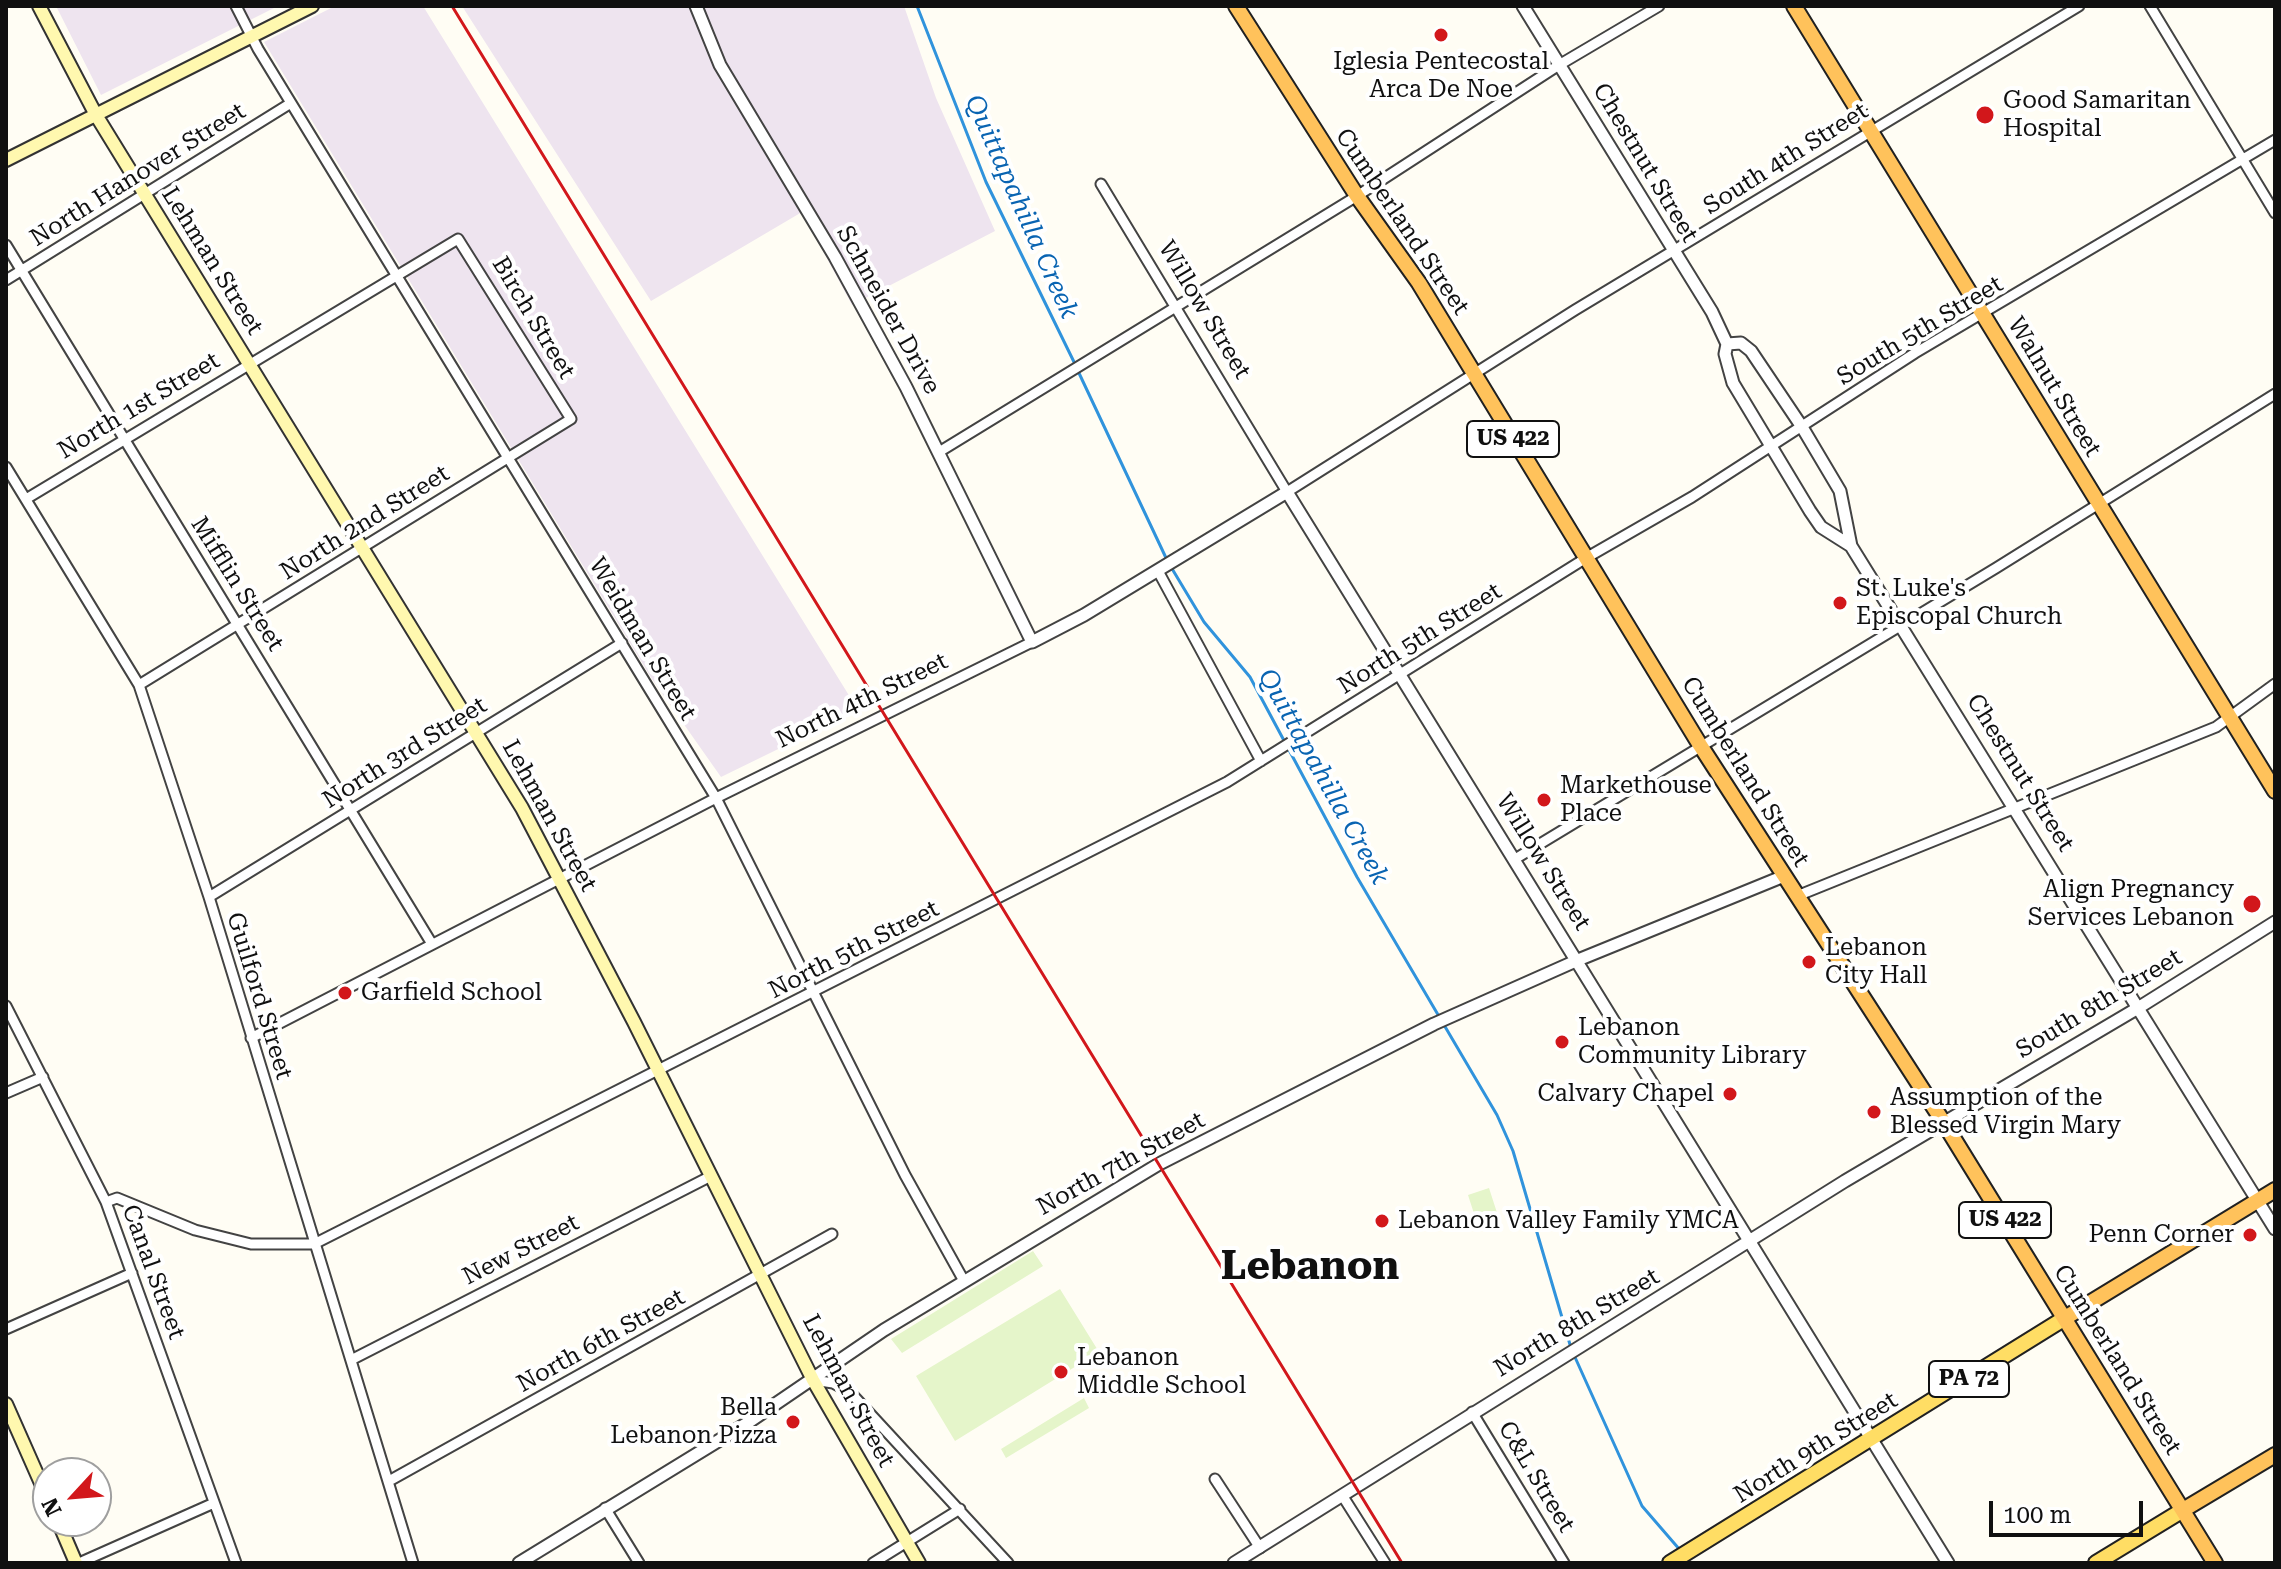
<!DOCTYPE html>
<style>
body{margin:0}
#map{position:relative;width:2281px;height:1569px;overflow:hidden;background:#fffdf4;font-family:"Roboto Serif",serif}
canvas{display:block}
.frame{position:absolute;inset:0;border:8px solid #101010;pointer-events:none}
.north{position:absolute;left:32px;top:1457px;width:80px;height:80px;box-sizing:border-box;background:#fff;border:2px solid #9f9f9f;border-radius:50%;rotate:244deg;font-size:22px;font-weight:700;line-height:32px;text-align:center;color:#101010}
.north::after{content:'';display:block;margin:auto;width:28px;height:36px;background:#d2171b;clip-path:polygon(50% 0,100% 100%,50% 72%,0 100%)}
.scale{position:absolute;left:1989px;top:1501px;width:154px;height:36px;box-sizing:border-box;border:4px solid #101010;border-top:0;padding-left:10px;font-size:24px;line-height:28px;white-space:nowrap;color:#101010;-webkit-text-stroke:6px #fff;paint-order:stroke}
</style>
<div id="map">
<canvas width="2281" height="1569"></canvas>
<div class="frame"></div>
<div class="north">N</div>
<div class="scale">100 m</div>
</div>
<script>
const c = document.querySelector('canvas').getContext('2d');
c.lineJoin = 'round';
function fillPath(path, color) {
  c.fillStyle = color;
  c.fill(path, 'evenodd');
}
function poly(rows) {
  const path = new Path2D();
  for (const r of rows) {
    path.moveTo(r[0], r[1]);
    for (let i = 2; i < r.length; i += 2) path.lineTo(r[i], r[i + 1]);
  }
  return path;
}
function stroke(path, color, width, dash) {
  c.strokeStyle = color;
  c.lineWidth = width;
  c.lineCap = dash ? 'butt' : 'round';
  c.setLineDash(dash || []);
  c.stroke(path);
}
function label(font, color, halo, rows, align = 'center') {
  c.font = font + ' "Roboto Serif",serif';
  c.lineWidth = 8;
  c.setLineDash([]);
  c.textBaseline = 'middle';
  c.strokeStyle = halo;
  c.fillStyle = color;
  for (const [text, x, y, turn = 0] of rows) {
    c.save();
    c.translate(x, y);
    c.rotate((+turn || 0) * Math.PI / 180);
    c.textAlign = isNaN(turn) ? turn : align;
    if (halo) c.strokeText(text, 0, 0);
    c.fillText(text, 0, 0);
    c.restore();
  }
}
const industrial = poly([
 [56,6,278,6,101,95],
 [335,6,423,6,858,710,721,777,652,679,264,42],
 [462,6,904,6,936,98,995,231,852,305,802,212,651,301]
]);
const pitch = poly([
 [1489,1188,1500,1222,1479,1229,1468,1195],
 [1033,1251,1043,1266,902,1353,891,1339],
 [1060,1289,1099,1352,955,1441,916,1376],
 [1084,1398,1089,1408,1006,1458,1001,1449]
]);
const stream = poly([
 [917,6,986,182,1075,364],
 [1078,371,1167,560],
 [1171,567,1204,622,1250,677,1357,877,1497,1115,1513,1151,1571,1348],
 [1574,1355,1642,1506,1680,1550]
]);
const minor = poly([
 [236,6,258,49,716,798,905,1175,964,1281],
 [2150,6,2275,213],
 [1101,184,1287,492,1575,310,2079,6],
 [6,245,432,944],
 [6,280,291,103],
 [939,452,1357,196,1559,65,1659,6],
 [6,467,139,685,209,897,413,1563],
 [26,499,458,239,571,419,139,685],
 [1158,571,1261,761],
 [1515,859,1996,568,2275,394],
 [1797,896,2216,727,2275,684],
 [209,897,622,643],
 [6,1006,106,1202,236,1563],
 [251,1038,716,798,1032,642],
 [6,1093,43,1077],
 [106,1202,117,1198,195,1230,251,1244,314,1244,1227,782,1586,558,1692,497,1915,353,2275,140],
 [6,1329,132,1273],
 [351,1360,711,1176],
 [813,1380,833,1383,850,1392,1008,1563],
 [1472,1412,1564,1563],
 [1215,1479,1260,1548],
 [389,1481,832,1234],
 [1342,1495,1385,1563],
 [605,1508,639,1563],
 [79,1563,214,1503],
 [873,1563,960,1509]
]);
const tertiary = poly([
 [696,6,720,65,835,257,906,387,1032,642,1084,615,1287,492,1948,1563],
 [1523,6,1712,312,1727,344,1725,354,1733,383,1810,511,1821,527,1851,546,2275,1229],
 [1727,344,1741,343,1751,351,1802,427,1840,491,1851,546],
 [519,1563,749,1422,884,1330,1159,1164,1434,1024,1578,960,1784,876],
 [1234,1563,1845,1181,2138,1008,2275,922]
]);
const secondary = poly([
 [39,6,96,115,522,808,634,1022,813,1380,919,1563],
 [6,160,312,6],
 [6,1404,48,1499],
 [58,1521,76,1563]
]);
const primary = poly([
 [1670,1563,2065,1318],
 [2096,1563,2183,1510]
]);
const trunk = poly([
 [1236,6,1357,196,1419,283,1700,745,1944,1123,2215,1563],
 [1794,6,2275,791],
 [2065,1318,2275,1190],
 [2183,1510,2275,1455]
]);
const rail = poly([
 [452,6,1402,1563]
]);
const markers = [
 [1441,35,8,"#d2171b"],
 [1985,115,10,"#d2171b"],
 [1840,603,8,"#d2171b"],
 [1544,800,8,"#d2171b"],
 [2252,904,10,"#d2171b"],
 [1809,962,8,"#d2171b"],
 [345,993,8,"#d2171b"],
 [1562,1042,8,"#d2171b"],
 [1730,1094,8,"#d2171b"],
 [1874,1112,8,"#d2171b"],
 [1382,1221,8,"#d2171b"],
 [2250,1235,8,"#d2171b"],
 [1061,1372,8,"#d2171b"],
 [793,1422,8,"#d2171b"]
];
const shields = [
 [1513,439,92],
 [2005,1220,92],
 [1969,1379,80]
];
const shieldNames = [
 ["US 422",1513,439],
 ["US 422",2005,1220],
 ["PA 72",1969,1379]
];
const poiNames = [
 ["Iglesia Pentecostal",1441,62,"center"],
 ["Arca De Noe",1441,90,"center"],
 ["Good Samaritan",2003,101],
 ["Hospital",2003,129],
 ["St. Luke's",1856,589],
 ["Episcopal Church",1856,617],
 ["Markethouse",1560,786],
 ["Place",1560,814],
 ["Align Pregnancy",2234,890,"right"],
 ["Services Lebanon",2234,918,"right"],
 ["Lebanon",1825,948],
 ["City Hall",1825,976],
 ["Garfield School",361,993],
 ["Lebanon",1578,1028],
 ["Community Library",1578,1056],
 ["Calvary Chapel",1714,1094,"right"],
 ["Assumption of the",1890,1098],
 ["Blessed Virgin Mary",1890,1126],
 ["Lebanon Valley Family YMCA",1398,1221],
 ["Penn Corner",2234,1235,"right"],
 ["Lebanon",1077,1358],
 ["Middle School",1077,1386],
 ["Bella",777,1408,"right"],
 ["Lebanon Pizza",777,1436,"right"]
];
const streetNames = [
 ["South 4th Street",1786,159,-32],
 ["Chestnut Street",1645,163,59],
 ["North Hanover Street",138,175,-32],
 ["Cumberland Street",1402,222,56],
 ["Lehman Street",212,261,58],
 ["Schneider Drive",888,310,61],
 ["Willow Street",1204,310,59],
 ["Birch Street",533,318,59],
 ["South 5th Street",1920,331,-31],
 ["Walnut Street",2054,387,59],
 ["North 1st Street",139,406,-31],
 ["North 2nd Street",365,523,-32],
 ["Mifflin Street",237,584,58],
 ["Weidman Street",642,639,59],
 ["North 5th Street",1420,639,-32],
 ["North 4th Street",862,701,-26],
 ["North 3rd Street",405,753,-32],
 ["Cumberland Street",1745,772,58],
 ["Chestnut Street",2020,773,58],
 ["Lehman Street",549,816,61],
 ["Willow Street",1543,862,58],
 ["North 5th Street",854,950,-27],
 ["Guilford Street",259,996,73],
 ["South 8th Street",2099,1004,-31],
 ["North 7th Street",1121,1164,-29],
 ["New Street",521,1250,-27],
 ["Canal Street",153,1272,70],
 ["North 8th Street",1577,1323,-31],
 ["North 6th Street",601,1341,-29],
 ["Cumberland Street",2117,1360,58],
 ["Lehman Street",848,1391,62],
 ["North 9th Street",1816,1448,-32],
 ["C&L Street",1536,1477,59]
];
const waterNames = [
 ["Quittapahilla Creek",1021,207,66],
 ["Quittapahilla Creek",1323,777,61]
];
const townNames = [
 ["Lebanon",1310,1267]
];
fillPath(industrial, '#eee4ef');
fillPath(pitch, '#e5f5ca');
stroke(stream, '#3093dc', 3);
stroke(minor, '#434343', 13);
stroke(tertiary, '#434343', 15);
stroke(secondary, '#323232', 16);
stroke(primary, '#212121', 18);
stroke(trunk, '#212121', 18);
stroke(minor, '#fff', 9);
stroke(tertiary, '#fff', 11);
stroke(secondary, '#fff8af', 12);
stroke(primary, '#ffdd64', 14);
stroke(trunk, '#ffc25b', 14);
stroke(rail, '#d2171b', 3);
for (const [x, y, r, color] of markers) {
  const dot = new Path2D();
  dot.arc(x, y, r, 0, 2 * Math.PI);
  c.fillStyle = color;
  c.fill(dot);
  stroke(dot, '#fff', 3);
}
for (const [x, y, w] of shields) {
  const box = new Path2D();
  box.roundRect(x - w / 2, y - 18, w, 36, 6);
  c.fillStyle = '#fff';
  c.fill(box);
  stroke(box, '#101010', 2);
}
label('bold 22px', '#101010', null, shieldNames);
label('24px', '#101010', '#fff', poiNames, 'left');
label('24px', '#101010', '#fff', streetNames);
label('italic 26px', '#0964b2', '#fff', waterNames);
label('bold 40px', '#101010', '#fff', townNames);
</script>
